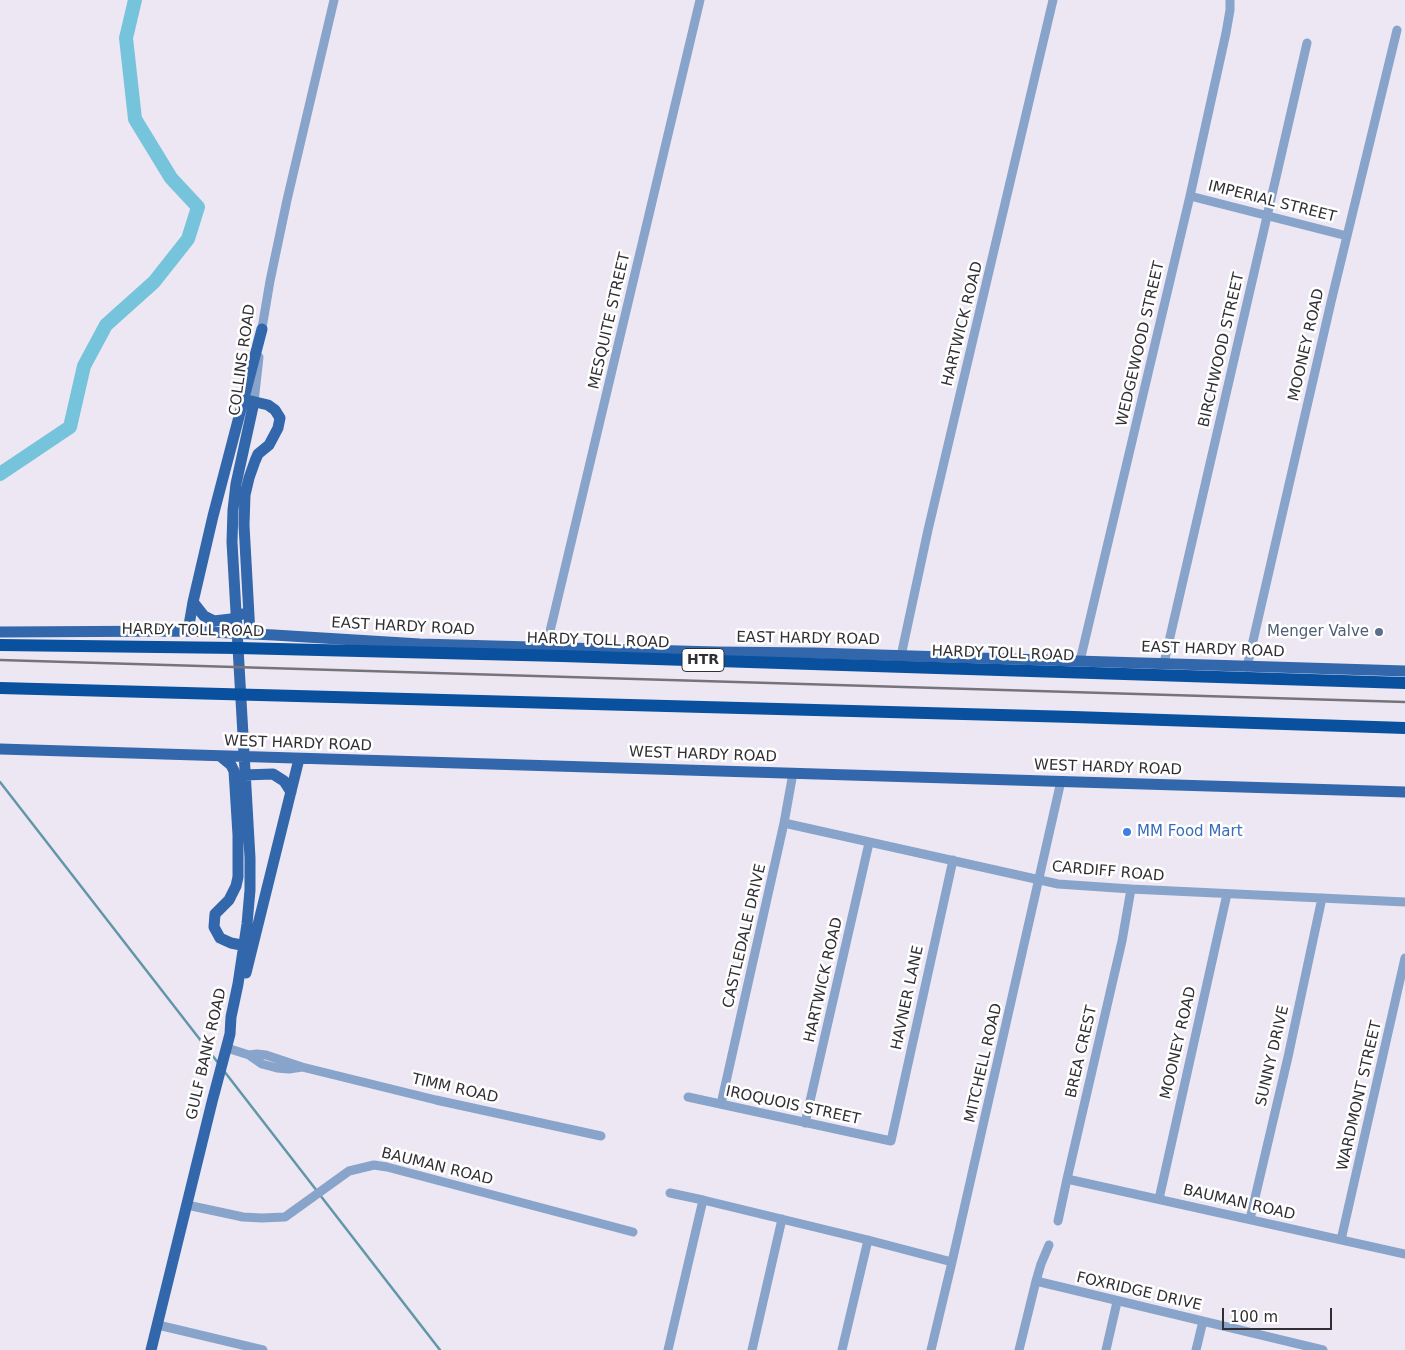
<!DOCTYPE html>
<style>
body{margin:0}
#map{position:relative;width:1405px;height:1350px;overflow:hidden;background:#ede7f3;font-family:"DejaVu Sans",sans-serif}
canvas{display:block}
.scale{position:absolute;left:1222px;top:1308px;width:110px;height:22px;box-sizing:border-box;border:2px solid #312f33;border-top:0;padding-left:6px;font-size:15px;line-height:18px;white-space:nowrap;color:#312f33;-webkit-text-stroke:4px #fff;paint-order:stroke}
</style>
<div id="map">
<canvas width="1405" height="1350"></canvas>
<div class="scale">100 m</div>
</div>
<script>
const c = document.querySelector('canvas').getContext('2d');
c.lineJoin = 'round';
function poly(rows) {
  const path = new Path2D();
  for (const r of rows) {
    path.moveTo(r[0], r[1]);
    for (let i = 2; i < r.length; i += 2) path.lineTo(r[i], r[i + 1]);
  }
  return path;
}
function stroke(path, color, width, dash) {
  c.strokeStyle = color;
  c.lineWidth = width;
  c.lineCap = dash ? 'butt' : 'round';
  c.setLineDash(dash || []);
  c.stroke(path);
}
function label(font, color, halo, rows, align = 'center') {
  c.font = font + ' "DejaVu Sans",sans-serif';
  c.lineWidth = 5;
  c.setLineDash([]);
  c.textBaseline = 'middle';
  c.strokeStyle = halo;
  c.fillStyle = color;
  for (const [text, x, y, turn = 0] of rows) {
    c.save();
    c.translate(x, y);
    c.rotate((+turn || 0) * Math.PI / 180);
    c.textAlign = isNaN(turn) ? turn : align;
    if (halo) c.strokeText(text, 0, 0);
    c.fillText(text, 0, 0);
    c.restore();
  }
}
const stream = poly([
 [0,782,219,1064],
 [224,1071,317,1191],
 [320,1195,440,1350]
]);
const river = poly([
 [0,474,70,427,84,366,106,325,154,282,188,239,198,207,171,178,135,119,126,38,135,0]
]);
const minor = poly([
 [1190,196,1347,236],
 [261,334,270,281,287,200,334,0],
 [254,402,259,357],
 [546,648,700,0],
 [901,656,928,530,1053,0],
 [1080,661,1190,196,1226,33,1230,10,1230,0],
 [1164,663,1307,43],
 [1247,667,1331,302,1397,30],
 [784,823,1058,884,1131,889,1405,902],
 [227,1048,249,1055,257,1054,266,1055,302,1067,436,1100,601,1136],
 [249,1055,262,1064,277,1068,289,1069,302,1067],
 [688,1097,891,1141,953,860],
 [721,1104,784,823,793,773],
 [805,1123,869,843],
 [1067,1179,1405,1254],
 [670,1193,703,1200,868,1240,952,1262],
 [1159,1199,1227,894],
 [187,1205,243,1217,262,1218,285,1217,349,1171,374,1165,387,1167,633,1232],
 [1250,1219,1288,1057,1322,898],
 [1058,1221,1067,1179,1122,941,1131,889],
 [1341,1240,1405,958],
 [1036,1281,1323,1350],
 [158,1325,263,1350],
 [668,1350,703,1200],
 [752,1350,782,1219],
 [842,1350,868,1240],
 [931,1350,952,1262,1061,781],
 [1019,1350,1036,1281,1041,1264,1049,1245],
 [1106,1350,1117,1302],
 [1196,1350,1203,1321]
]);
const major = poly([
 [247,400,268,405,275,410,280,418,278,428,269,445,258,454,255,461,249,478,245,495,244,525,250,634],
 [193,602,204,616,214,621,231,619,242,614],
 [188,631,193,602,213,516,262,329],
 [0,632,188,631,274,635,420,644,717,652,814,653,1405,671],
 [0,749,1405,792],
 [220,756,231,765,234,771,238,835,238,877,236,886,229,900,215,914,214,927,220,938,231,943,251,947],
 [239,777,244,775,273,774,284,781,291,792],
 [246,973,299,759],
 [151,1350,212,1102,230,1034,231,1017,238,984,247,924,250,890,250,858,232,542,233,510,236,484,254,402]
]);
const highway = poly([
 [0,645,238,648,562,656,1405,683],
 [0,688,1074,717,1405,728]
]);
const rail = poly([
 [0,660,1405,702]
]);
const markers = [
 [1379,632,5,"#5c6f8a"],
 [1127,832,5,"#3f7fe0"]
];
const shields = [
 [703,660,42]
];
const shieldNames = [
 ["HTR",703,660]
];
const streetNames = [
 ["IMPERIAL STREET",1272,202,14],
 ["MESQUITE STREET",610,321,-77],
 ["HARTWICK ROAD",963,324,-76],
 ["WEDGEWOOD STREET",1141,344,-77],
 ["MOONEY ROAD",1307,345,-77],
 ["BIRCHWOOD STREET",1222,350,-77],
 ["COLLINS ROAD",243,360,-82],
 ["EAST HARDY ROAD",403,627,3],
 ["HARDY TOLL ROAD",193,631,1],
 ["EAST HARDY ROAD",808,639,1],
 ["HARDY TOLL ROAD",598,641,2],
 ["EAST HARDY ROAD",1213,650,2],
 ["HARDY TOLL ROAD",1003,654,2],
 ["WEST HARDY ROAD",298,744,2],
 ["WEST HARDY ROAD",703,755,2],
 ["WEST HARDY ROAD",1108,768,2],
 ["CARDIFF ROAD",1108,872,5],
 ["CASTLEDALE DRIVE",745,936,-77],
 ["HARTWICK ROAD",824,980,-77],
 ["HAVNER LANE",908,998,-78],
 ["MOONEY ROAD",1179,1043,-77],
 ["BREA CREST",1082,1052,-77],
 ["GULF BANK ROAD",207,1054,-77],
 ["SUNNY DRIVE",1273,1056,-77],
 ["MITCHELL ROAD",984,1063,-77],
 ["TIMM ROAD",455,1089,13],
 ["WARDMONT STREET",1360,1096,-77],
 ["IROQUOIS STREET",793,1106,12],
 ["BAUMAN ROAD",437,1167,14],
 ["BAUMAN ROAD",1239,1203,13],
 ["FOXRIDGE DRIVE",1139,1292,13]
];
const serviceNames = [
 ["Menger Valve",1369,632]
];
const shopNames = [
 ["MM Food Mart",1137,832]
];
stroke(stream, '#6197a9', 2.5);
stroke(river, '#76c3dc', 14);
stroke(minor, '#88a4cb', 9);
stroke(major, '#3367ac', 11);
stroke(highway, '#09509f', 12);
stroke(rail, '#77737a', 2.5);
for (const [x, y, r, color] of markers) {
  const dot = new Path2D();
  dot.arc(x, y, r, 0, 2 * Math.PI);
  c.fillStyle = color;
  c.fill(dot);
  stroke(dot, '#fff', 2);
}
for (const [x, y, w] of shields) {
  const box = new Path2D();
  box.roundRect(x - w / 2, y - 11.5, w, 23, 4);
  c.fillStyle = '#fff';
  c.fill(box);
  stroke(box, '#312f33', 1);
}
label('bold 14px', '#312f33', null, shieldNames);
label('15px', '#312f33', '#fff', streetNames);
label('15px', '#4e5e75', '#fff', serviceNames, 'right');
label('15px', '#366cbe', '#fff', shopNames, 'left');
</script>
